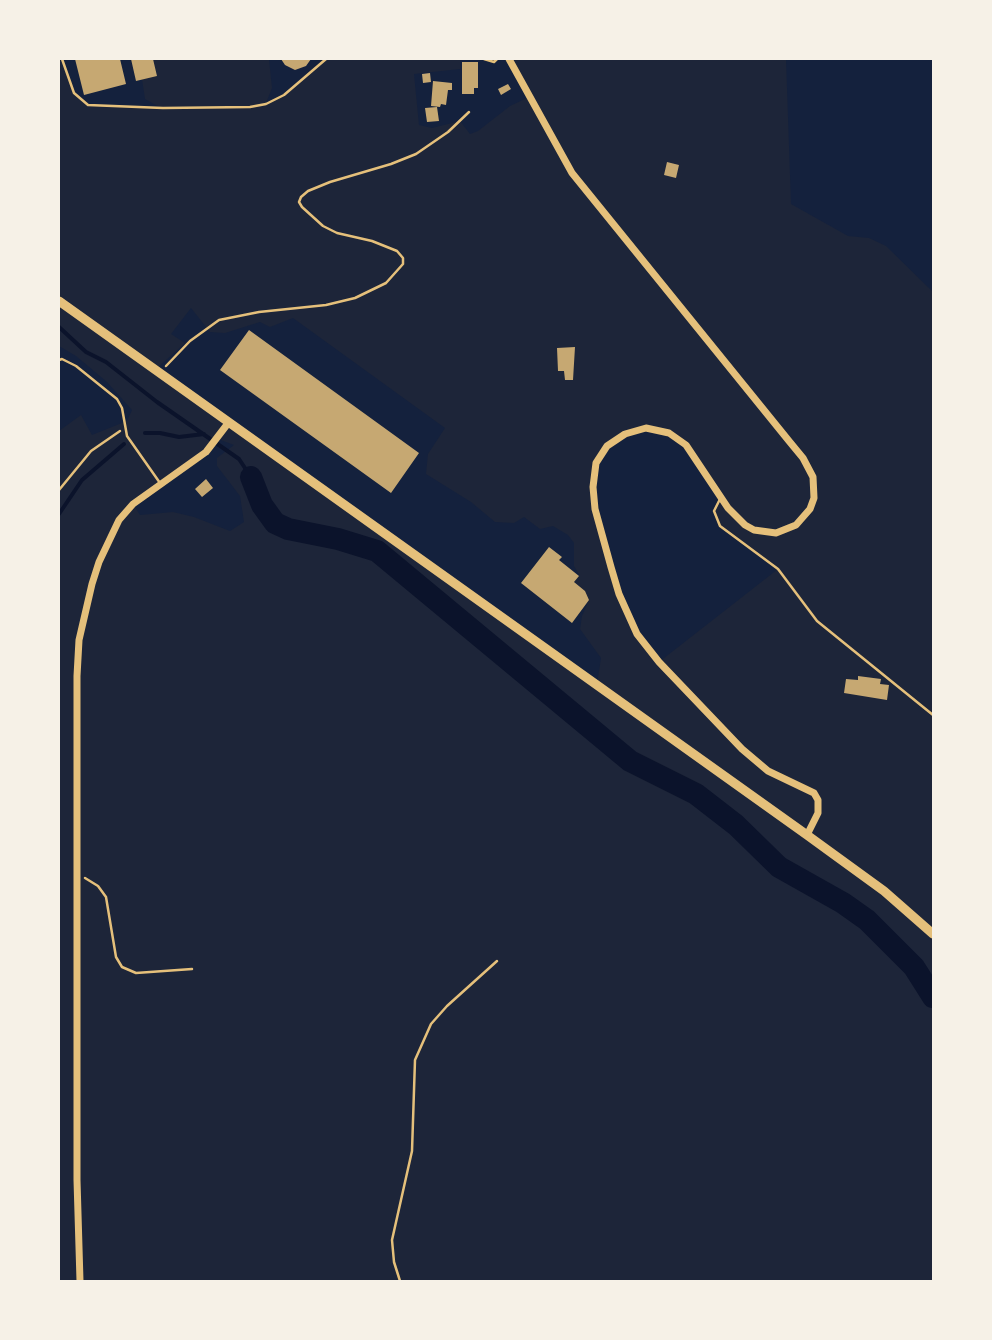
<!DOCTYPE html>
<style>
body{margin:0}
#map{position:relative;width:992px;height:1340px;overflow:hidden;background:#14213d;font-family:"Zilla Slab",serif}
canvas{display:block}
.frame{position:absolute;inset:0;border:60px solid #f6f1e7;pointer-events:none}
</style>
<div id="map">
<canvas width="992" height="1340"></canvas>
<div class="frame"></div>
</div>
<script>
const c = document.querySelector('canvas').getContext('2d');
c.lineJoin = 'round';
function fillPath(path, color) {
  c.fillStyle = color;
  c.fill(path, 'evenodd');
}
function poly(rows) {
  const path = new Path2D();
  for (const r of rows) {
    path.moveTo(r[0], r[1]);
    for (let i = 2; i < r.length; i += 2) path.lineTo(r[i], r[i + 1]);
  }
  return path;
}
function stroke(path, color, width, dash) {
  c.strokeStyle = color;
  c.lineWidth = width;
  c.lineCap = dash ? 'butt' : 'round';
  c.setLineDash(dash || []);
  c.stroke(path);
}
const green = poly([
 [59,59,62,59,74,93,88,105,161,108,145,99,142,79,157,75,153,59,269,59,272,88,266,103,275,101,326,59,460,59,460,69,414,74,419,125,432,128,460,121,470,134,478,131,510,106,529,97,509,59,786,59,791,204,848,236,869,238,886,246,933,292,933,1281,59,1281,59,431,81,415,92,435,127,421,132,410,107,382,76,356,59,346],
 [191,308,210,332,225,333,260,322,270,327,293,318,445,428,428,454,426,474,471,502,495,522,514,523,524,517,540,529,553,526,568,535,574,543,574,566,579,575,574,582,585,591,589,600,582,616,580,629,601,658,597,684,156,369,185,343,171,334],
 [635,430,676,436,721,497,714,511,720,526,778,569,659,662,627,614,594,498,601,454],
 [218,439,234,445,217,458,217,466,240,496,244,522,230,531,194,517,173,512,140,515,133,504]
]);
const stream = poly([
 [59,327,86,352,106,362,157,402,239,459,251,477],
 [145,433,160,433,179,437,204,434],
 [59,514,82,480,124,444]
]);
const river = poly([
 [251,477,262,505,275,523,288,529,338,539,377,551,630,761,696,794,736,825,779,867,843,903,867,920,914,967,933,997]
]);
const building = poly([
 [75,59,120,59,126,84,84,95],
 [131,59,153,59,157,76,136,81],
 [281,59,311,59,306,66,295,70,285,65],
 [462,62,478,62,478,88,474,88,474,94,462,94],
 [430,73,431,82,423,83,422,74],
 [433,81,452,83,452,90,448,90,446,105,441,104,440,107,431,106],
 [508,84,511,89,501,95,498,89],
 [437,107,439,121,427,122,425,108],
 [667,162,679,165,676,178,664,175],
 [249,330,419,453,391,493,220,370],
 [575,347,573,380,565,380,564,371,558,371,557,348],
 [206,479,213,488,202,497,195,489],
 [549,547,562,557,559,560,579,576,574,582,585,591,589,600,572,623,521,583],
 [858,676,881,679,880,684,889,685,887,700,844,693,846,679,858,680]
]);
const path = poly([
 [166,366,190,341,219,320,259,312,326,305,355,298,386,283,403,264,403,258,397,251,372,241,337,233,323,226,302,207,299,202,301,197,308,191,330,182,391,164,416,154,448,132,469,112],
 [59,490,91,451,120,431],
 [85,878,98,886,106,897,116,957,122,967,136,973,192,969]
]);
const service = poly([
 [62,59,74,93,88,105,163,108,250,107,266,104,284,95,326,59],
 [484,59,494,62,497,59],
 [59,360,62,359,76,366,117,399,122,408,127,436,160,483],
 [720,499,714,511,720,526,778,569,817,621,933,715],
 [400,1281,394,1262,392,1240,412,1151,415,1060,431,1024,447,1006,497,961]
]);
const tertiary = poly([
 [509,59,572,173,789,441,803,458,813,477,814,498,810,509,796,525,776,533,754,530,745,525,728,508,686,445,669,433,646,428,625,434,607,446,596,463,593,487,595,509,611,567,619,594,637,634,659,662,742,749,768,771,814,793,818,800,818,813,807,835],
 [80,1281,77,1180,77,676,79,640,92,584,99,562,119,520,133,504,206,452,229,422]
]);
const primary = poly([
 [59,301,807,835,884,891,933,934]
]);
fillPath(green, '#1d2539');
stroke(stream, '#0b132b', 4);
stroke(river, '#0b132b', 22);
fillPath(building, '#c6a872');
stroke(path, '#e5c07b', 2.5);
stroke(service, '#e5c07b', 2.5);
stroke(tertiary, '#e5c07b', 7);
stroke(primary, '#e5c07b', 9);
</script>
